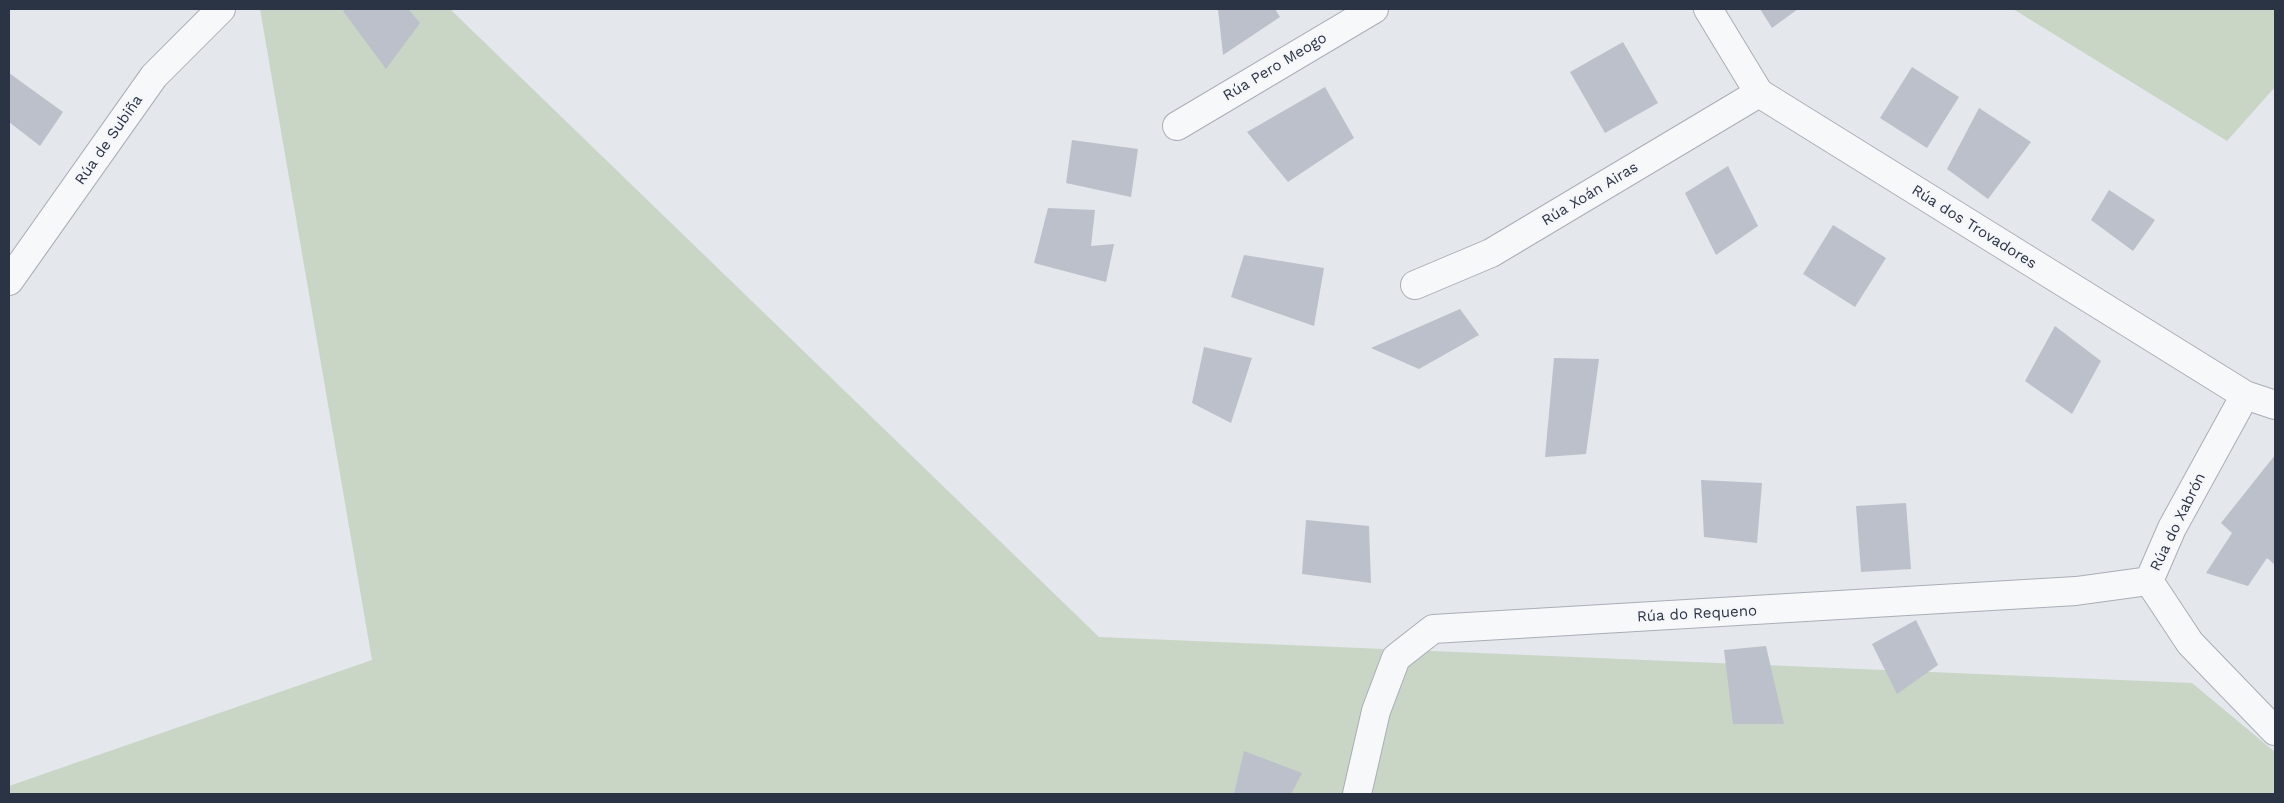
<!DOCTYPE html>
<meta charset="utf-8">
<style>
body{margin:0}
#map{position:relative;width:2284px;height:803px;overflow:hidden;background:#e4e7ec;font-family:"Work Sans",sans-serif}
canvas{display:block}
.frame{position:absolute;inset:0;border:10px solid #2b3445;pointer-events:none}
</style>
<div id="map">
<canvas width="2284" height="803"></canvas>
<div class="frame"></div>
</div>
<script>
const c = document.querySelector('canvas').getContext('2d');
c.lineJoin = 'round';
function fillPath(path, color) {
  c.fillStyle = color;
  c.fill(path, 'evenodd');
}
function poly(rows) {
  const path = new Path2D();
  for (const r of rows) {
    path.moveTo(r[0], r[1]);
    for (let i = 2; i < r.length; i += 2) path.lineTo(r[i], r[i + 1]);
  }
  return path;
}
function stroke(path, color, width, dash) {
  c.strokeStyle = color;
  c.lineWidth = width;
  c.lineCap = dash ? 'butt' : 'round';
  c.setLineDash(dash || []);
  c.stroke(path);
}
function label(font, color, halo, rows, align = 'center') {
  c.font = font + ' "Work Sans",sans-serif';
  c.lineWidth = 4.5;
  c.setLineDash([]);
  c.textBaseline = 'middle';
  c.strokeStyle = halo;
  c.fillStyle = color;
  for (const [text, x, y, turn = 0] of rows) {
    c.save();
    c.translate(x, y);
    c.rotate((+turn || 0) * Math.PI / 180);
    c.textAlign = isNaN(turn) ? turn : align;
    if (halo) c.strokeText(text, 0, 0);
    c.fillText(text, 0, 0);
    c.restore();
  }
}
const green = poly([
 [260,9,450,9,1099,637,2192,683,2275,752,2275,794,9,794,9,786,372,660],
 [2013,9,2275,9,2275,87,2227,141]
]);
const building = poly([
 [345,9,408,9,420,23,386,69,343,11],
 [1218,9,1275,9,1280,17,1223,55],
 [1760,9,1798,9,1772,28],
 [1623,42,1658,103,1605,133,1570,72],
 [1912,67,1959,97,1927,148,1880,118],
 [9,73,63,112,40,146,9,122],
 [1325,87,1354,138,1288,182,1247,132],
 [1979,108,2031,142,1988,199,1947,169],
 [1072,140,1138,149,1131,197,1066,183],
 [1728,166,1758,226,1716,255,1685,193],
 [2109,190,2155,220,2133,251,2091,220],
 [1048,208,1095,210,1091,246,1114,244,1106,282,1034,263],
 [1833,225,1886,258,1855,307,1803,274],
 [1244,255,1324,268,1314,326,1231,297],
 [1460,309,1479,335,1419,369,1371,348],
 [2055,326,2101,361,2072,414,2025,381],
 [1204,347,1252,358,1231,423,1192,403],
 [1554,358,1599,359,1586,454,1545,457],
 [2275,455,2275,565,2267,558,2248,586,2206,573,2232,533,2221,523],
 [1701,480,1762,483,1757,543,1704,537],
 [1906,503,1911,569,1861,572,1856,506],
 [1306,520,1369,526,1371,583,1302,574],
 [1916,620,1938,665,1897,694,1872,644],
 [1766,646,1784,724,1733,724,1724,650],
 [1244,751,1302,773,1291,794,1234,794]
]);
const minor = poly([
 [1708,9,1759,93,2245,395,2275,405],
 [1177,126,1374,9],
 [9,281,154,76,221,9],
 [1415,285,1491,253,1759,93],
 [2149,581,2172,528,2245,395],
 [2149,581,2190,643,2275,731],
 [1357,794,1376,711,1396,658,1433,629,2076,591,2149,581]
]);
const streetNames = [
 ["Rúa Pero Meogo",1275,67,-31],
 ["Rúa de Subiña",109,140,-55],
 ["Rúa Xoán Airas",1590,194,-31],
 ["Rúa dos Trovadores",1974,227,32],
 ["Rúa do Xabrón",2178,522,-64],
 ["Rúa do Requeno",1697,614,-3]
];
fillPath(green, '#c9d6c5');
fillPath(building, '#bbc0ca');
stroke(minor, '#a9aeb7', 30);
stroke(minor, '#f7f8fa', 28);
label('15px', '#2b3445', '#f4f6f9', streetNames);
</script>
